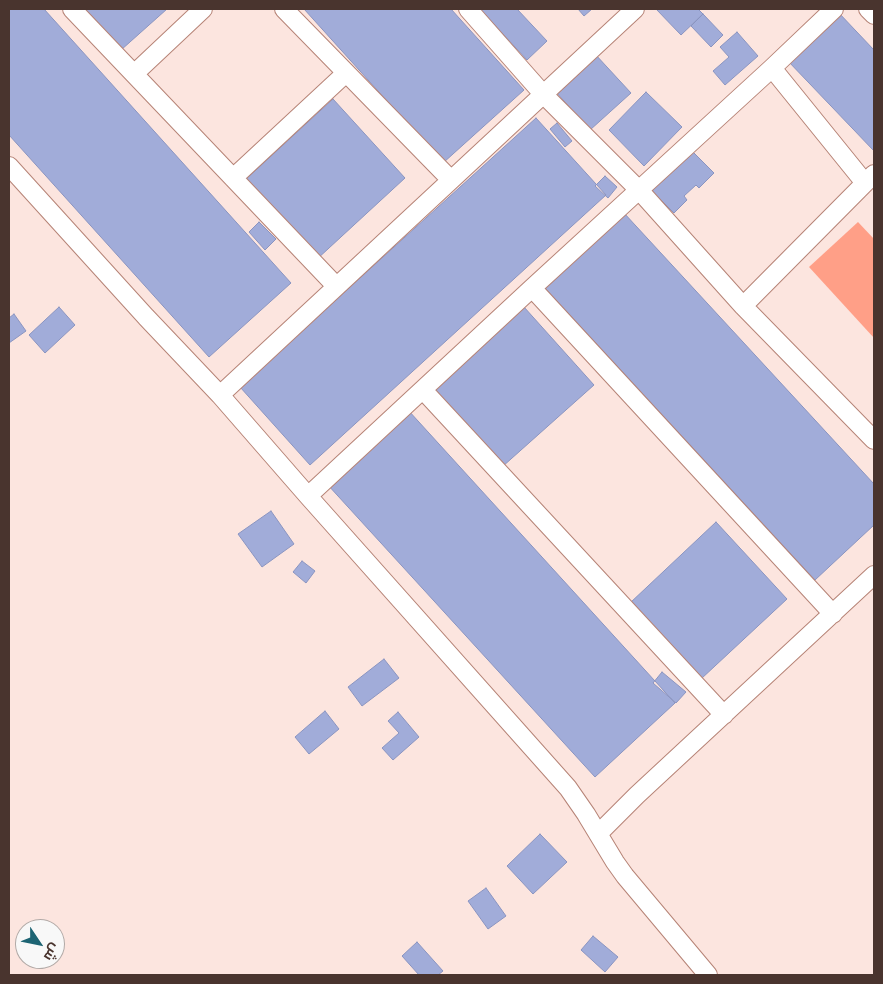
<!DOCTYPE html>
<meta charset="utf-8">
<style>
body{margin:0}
#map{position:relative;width:883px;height:984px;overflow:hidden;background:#fce5df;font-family:"Fira Sans",Cairo,sans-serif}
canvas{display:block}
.frame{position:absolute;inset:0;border:10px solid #49342e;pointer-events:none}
.north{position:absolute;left:15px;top:919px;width:50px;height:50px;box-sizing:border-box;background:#f8f8f8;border:1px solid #b2aaa7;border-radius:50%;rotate:124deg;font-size:14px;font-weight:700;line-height:20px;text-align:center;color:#49342e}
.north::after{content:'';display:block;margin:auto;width:18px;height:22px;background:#1d6473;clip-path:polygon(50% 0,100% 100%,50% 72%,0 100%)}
</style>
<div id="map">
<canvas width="883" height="984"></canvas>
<div class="frame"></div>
<div class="north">ش</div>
</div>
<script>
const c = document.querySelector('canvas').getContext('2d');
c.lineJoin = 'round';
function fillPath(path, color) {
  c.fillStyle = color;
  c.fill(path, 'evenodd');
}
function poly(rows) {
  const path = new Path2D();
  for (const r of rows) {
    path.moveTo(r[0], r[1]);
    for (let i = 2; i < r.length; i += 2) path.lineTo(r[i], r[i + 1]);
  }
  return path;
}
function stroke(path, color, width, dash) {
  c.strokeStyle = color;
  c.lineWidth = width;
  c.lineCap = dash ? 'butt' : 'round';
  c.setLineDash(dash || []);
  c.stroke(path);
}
const green = poly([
 [858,222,874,239,874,338,809,267]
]);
const building = poly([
 [9,9,44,9,291,283,209,357,9,135,9,9],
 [83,9,167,9,121,50,83,9],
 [304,9,451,9,524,90,443,163,304,9],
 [480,9,517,9,547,41,527,60,480,9],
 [578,9,592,9,584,16,578,9],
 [656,9,698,9,703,14,681,35,656,9],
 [838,12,874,50,874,151,787,60,838,12],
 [703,14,723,35,711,47,691,26,703,14],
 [737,32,758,56,725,85,713,71,729,57,720,47,737,32],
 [595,54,631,93,590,130,555,91,595,54],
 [646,92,682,127,644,166,609,130,646,92],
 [333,99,405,178,316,260,244,181,333,99],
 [536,118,606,195,310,465,240,387,536,118],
 [557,123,572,141,565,147,550,129,557,123],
 [692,151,714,173,699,188,696,185,684,196,687,200,674,213,652,191,692,151],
 [605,176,617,187,608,198,595,186,605,176],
 [624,213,874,484,874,525,815,580,544,287,624,213],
 [259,222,276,239,265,250,249,232,259,222],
 [59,307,75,325,45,353,29,335,59,307],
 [524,307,594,385,502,467,432,389,524,307],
 [14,314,26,331,9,343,9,318,14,314],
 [408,410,675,703,595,777,327,484,408,410],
 [271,511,294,544,262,567,238,534,271,511],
 [716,522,787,599,701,679,630,603,716,522],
 [302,561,315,571,306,583,293,572,302,561],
 [384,659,399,678,362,706,348,687,384,659],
 [662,672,686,692,676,703,653,683,662,672],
 [325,711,339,729,309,754,295,737,325,711],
 [398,712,419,737,393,760,382,748,399,733,388,721,398,712],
 [540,834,567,862,533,894,507,866,540,834],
 [486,888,506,916,488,929,468,901,486,888],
 [593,936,618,957,605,972,581,950,593,936],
 [417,942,443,971,438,975,419,975,402,956,417,942]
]);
const street = poly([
 [72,9,336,286],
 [284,9,451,180],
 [468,9,543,94,639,190,743,306,874,440],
 [868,9,874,15],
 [772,68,865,183],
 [134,74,203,9],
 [9,166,146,317,220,395,308,496,568,788,586,814,615,862,625,876,708,975],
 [233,178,346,73],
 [532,288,833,614],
 [743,306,874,174],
 [423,390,724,715],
 [220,395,635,9],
 [308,496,532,288,772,68,834,9],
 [598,834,637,795,874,575]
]);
fillPath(green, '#ff9f87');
fillPath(building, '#a1acd9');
stroke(building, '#8a94c0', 1);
stroke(street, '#b68376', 20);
stroke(street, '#fff', 18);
</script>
